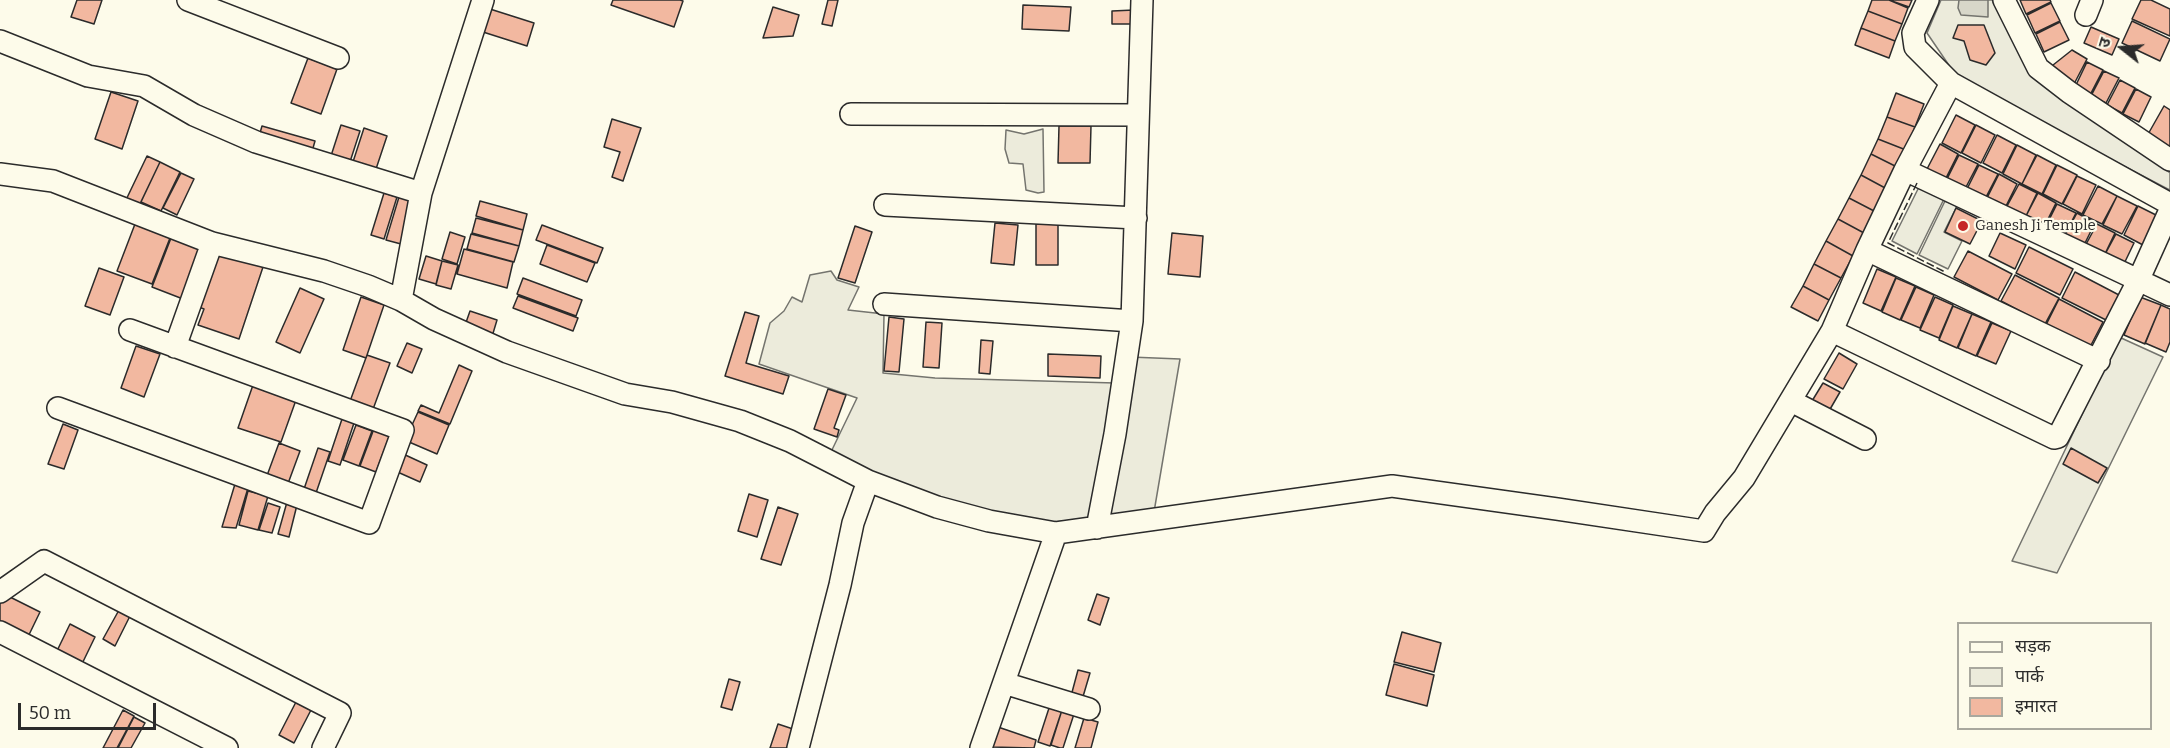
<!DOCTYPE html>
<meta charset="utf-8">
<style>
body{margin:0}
#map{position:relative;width:2170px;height:748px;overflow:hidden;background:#fdfbea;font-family:Bitter,"Noto Sans Devanagari",serif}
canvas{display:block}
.legend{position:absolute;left:1957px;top:622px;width:195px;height:108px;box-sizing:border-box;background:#fdfbea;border:2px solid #a9a89e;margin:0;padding:8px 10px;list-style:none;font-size:18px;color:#2b2b2b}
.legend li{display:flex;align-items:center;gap:12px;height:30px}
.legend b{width:30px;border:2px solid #a9a89e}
.north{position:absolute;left:2092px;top:18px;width:60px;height:60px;-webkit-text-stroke:4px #fdfbea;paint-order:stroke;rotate:287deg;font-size:16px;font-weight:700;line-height:24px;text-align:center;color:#2b2b2b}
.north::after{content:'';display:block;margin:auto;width:21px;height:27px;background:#2b2b2b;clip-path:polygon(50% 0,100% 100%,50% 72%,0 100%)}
.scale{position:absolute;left:18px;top:703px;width:138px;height:27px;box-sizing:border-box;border:3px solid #2b2b2b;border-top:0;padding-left:8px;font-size:18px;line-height:21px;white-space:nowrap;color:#2b2b2b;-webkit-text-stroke:4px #fdfbea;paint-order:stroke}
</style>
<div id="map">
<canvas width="2170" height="748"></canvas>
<ul class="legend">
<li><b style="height:8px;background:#fdfbea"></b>सड़क</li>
<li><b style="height:16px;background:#ecebdb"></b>पार्क</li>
<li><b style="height:16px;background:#f2b8a0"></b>इमारत</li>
</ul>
<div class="north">उ</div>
<div class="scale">50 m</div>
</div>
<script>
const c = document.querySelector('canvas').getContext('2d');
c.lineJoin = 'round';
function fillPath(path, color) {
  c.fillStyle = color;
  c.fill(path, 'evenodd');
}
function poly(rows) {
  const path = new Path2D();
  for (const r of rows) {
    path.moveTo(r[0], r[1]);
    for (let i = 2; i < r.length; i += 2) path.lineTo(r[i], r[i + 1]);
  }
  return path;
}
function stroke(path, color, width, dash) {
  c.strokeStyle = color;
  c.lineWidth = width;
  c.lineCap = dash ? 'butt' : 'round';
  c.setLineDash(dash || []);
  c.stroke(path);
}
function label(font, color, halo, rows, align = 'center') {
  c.font = font + ' Bitter,serif';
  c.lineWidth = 4.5;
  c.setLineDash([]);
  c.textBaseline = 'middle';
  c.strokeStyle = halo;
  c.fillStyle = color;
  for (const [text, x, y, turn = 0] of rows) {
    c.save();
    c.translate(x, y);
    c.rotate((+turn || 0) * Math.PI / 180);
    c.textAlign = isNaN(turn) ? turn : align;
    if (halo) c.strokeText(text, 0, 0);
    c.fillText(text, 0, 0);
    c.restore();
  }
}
const green = poly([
 [1941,0,1992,0,2031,73,2136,146,2170,173,2170,190,1959,80,1927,33,1941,0],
 [1043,129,1044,192,1038,193,1026,190,1023,164,1009,163,1005,149,1006,130,1024,134,1043,129],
 [1919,187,1944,199,1917,254,1892,241,1919,187],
 [1945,201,1957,206,1944,232,1962,241,1948,269,1919,255,1945,201],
 [831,271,837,280,859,287,848,310,884,314,883,373,935,378,1115,383,1092,518,1054,522,986,513,936,499,830,454,857,398,759,364,770,323,784,311,792,297,802,302,810,275,831,271],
 [2119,337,2163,357,2057,573,2012,561,2119,337],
 [1130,357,1180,359,1154,512,1105,518,1130,357]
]);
const water = poly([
 [1959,0,1988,0,1988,17,1961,15,1958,8,1959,0]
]);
const building = poly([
 [77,0,102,0,94,24,71,17,77,0],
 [613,0,680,0,683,1,674,27,611,5,613,0],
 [828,0,838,0,832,26,822,24,828,0],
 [1872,0,1889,0,1908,8,1902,24,1868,11,1872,0],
 [1889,0,1912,0,1909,7,1889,0],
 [2020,0,2050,0,2051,2,2026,14,2020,0],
 [2141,0,2151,0,2170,9,2170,36,2132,19,2141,0],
 [2051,3,2060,21,2035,33,2027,15,2051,3],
 [1023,5,1071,7,1069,31,1022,29,1023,5],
 [773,7,799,15,793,36,763,38,773,7],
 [490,9,534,23,527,46,483,32,490,9],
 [1134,10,1134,24,1112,24,1112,11,1134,10],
 [1868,11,1902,24,1895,41,1861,28,1868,11],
 [2132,21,2170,39,2160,61,2122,43,2132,21],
 [2060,22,2069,40,2044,52,2036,34,2060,22],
 [1958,25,1984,25,1995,53,1986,65,1970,60,1964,41,1953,38,1958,25],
 [2091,27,2119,39,2112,55,2084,43,2091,27],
 [1861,28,1895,41,1889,58,1855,45,1861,28],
 [2072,50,2087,59,2073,86,2048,69,2072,50],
 [308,58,337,69,321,114,291,103,308,58],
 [2087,62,2103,70,2090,95,2075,87,2087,62],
 [2104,71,2119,78,2106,103,2091,96,2104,71],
 [2120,80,2135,88,2122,113,2107,105,2120,80],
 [2136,89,2151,97,2139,122,2123,114,2136,89],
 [111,92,138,101,122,149,95,139,111,92],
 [1896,93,1924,104,1915,127,1887,117,1896,93],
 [2164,106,2170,110,2170,148,2147,136,2164,106],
 [1956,115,1975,125,1961,153,1942,143,1956,115],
 [1887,117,1915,127,1906,150,1878,139,1887,117],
 [612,119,641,128,623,181,612,177,620,152,604,147,612,119],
 [341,125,360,131,348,168,329,162,341,125],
 [1976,125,1995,135,1981,163,1962,153,1976,125],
 [262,126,315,141,311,155,258,140,262,126],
 [1059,126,1091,126,1090,163,1058,163,1059,126],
 [364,128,387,136,374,175,351,168,364,128],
 [1997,135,2016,145,2002,173,1983,163,1997,135],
 [1878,139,1906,150,1897,167,1871,154,1878,139],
 [1940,144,1958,154,1946,178,1927,169,1940,144],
 [2017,145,2036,155,2022,184,2003,174,2017,145],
 [1871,154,1897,167,1887,189,1861,175,1871,154],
 [1959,155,1978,164,1965,189,1947,179,1959,155],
 [2037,155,2056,165,2042,194,2022,184,2037,155],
 [147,156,160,162,137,210,124,204,147,156],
 [160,162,180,172,161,211,141,202,160,162],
 [1979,165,1998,174,1985,199,1967,189,1979,165],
 [2057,165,2077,175,2062,204,2043,194,2057,165],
 [181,173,194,179,177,215,163,208,181,173],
 [1999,174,2017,184,2005,208,1987,198,1999,174],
 [1861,175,1887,189,1876,212,1849,198,1861,175],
 [2077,176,2096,185,2082,214,2063,204,2077,176],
 [2019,184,2037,193,2025,218,2006,208,2019,184],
 [2098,186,2117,196,2102,224,2083,215,2098,186],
 [384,193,397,197,384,239,371,235,384,193],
 [2038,193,2056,203,2044,227,2025,218,2038,193],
 [2117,196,2137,206,2122,234,2103,225,2117,196],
 [399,197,414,201,401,244,386,240,399,197],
 [1849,198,1876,212,1864,233,1838,219,1849,198],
 [480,201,527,214,523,230,476,216,480,201],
 [2057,204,2076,213,2063,238,2045,228,2057,204],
 [2138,206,2158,216,2143,245,2124,235,2138,206],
 [1956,208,1982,221,1970,244,1945,232,1956,208],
 [2077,213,2095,223,2083,247,2064,237,2077,213],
 [476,218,523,230,519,246,472,233,476,218],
 [1838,219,1864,233,1853,256,1826,241,1838,219],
 [995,223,1018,225,1014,265,991,263,995,223],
 [135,224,170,238,152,284,117,271,135,224],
 [1036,224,1058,224,1058,265,1036,265,1036,224],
 [2097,224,2115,233,2103,258,2084,248,2097,224],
 [542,225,603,248,597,263,536,240,542,225],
 [855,226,872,232,855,283,838,278,855,226],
 [450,232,465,237,457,264,442,259,450,232],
 [1172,233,1203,236,1200,277,1168,274,1172,233],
 [2000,233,2026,245,2015,269,1989,256,2000,233],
 [471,234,519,246,514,262,467,249,471,234],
 [2116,234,2134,243,2122,268,2103,258,2116,234],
 [171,238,202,250,183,299,152,287,171,238],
 [1826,241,1853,256,1841,278,1814,264,1826,241],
 [547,245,595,263,587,282,540,264,547,245],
 [2029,247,2073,269,2060,295,2016,273,2029,247],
 [464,249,513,262,507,288,457,274,464,249],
 [214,251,263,267,239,339,198,325,204,309,196,306,214,251],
 [1968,251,2012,274,1998,300,1954,277,1968,251],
 [426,256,442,261,436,284,419,279,426,256],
 [442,261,458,265,451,289,436,285,442,261],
 [1814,264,1841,278,1829,300,1803,286,1814,264],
 [99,268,124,277,110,315,85,306,99,268],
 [1877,269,1896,277,1881,311,1863,303,1877,269],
 [2075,272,2119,295,2106,320,2062,298,2075,272],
 [2015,275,2059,298,2045,324,2001,301,2015,275],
 [523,278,582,300,576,316,517,294,523,278],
 [1896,278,1915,286,1900,320,1882,312,1896,278],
 [1803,286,1829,300,1818,321,1791,307,1803,286],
 [1916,287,1934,295,1920,328,1901,320,1916,287],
 [300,288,324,299,300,353,276,342,300,288],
 [518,296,578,318,573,331,513,308,518,296],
 [361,297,384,305,366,358,343,350,361,297],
 [1935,297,1953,305,1939,338,1920,330,1935,297],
 [2140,297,2161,305,2145,344,2124,335,2140,297],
 [2059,299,2103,322,2090,347,2046,325,2059,299],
 [2161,305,2170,309,2170,342,2166,352,2145,343,2161,305],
 [1953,306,1972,314,1957,348,1939,340,1953,306],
 [470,311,497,320,491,340,463,331,470,311],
 [745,312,759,316,746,363,789,376,783,394,725,376,745,312],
 [1972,314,1991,322,1976,356,1958,348,1972,314],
 [889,317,904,319,899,372,884,371,889,317],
 [926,322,942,323,939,368,923,367,926,322],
 [1992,323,2011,331,1996,364,1977,356,1992,323],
 [981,340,993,341,990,374,979,373,981,340],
 [407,343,422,349,412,373,397,366,407,343],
 [136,346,160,354,144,397,121,388,136,346],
 [1839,353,1857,364,1843,389,1824,379,1839,353],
 [1048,354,1101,356,1100,378,1048,376,1048,354],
 [367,355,390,363,372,412,349,404,367,355],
 [459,365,472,371,450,424,418,411,421,405,439,413,459,365],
 [1823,383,1840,392,1829,411,1812,401,1823,383],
 [253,385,296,400,281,442,238,428,253,385],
 [828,389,846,395,834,428,839,430,837,437,814,429,828,389],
 [418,412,449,425,437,454,402,439,409,424,412,425,418,412],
 [342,419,354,423,340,465,328,461,342,419],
 [63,424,78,430,64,469,48,464,63,424],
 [356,425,372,431,359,466,343,460,356,425],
 [375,426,391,432,376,472,360,466,375,426],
 [279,443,300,451,286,489,265,481,279,443],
 [318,448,330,452,316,493,304,489,318,448],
 [2071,448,2107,468,2098,483,2063,464,2071,448],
 [401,453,427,465,420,482,393,470,401,453],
 [235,484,248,488,236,528,222,527,235,484],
 [248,491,268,496,258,530,239,525,248,491],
 [749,494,768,500,757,537,738,531,749,494],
 [287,502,297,505,289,537,278,534,287,502],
 [268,503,280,507,272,533,259,530,268,503],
 [778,507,798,514,781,565,761,559,778,507],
 [1097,594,1109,598,1100,625,1088,620,1097,594],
 [8,596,40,612,25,643,0,630,0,603,8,596],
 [119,610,130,616,115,646,103,639,119,610],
 [70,624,95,637,79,670,54,657,70,624],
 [1402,632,1441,643,1434,672,1394,662,1402,632],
 [1394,664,1434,675,1427,706,1386,695,1394,664],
 [1078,670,1090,673,1082,700,1071,696,1078,670],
 [729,679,740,682,732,710,721,707,729,679],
 [297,700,312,708,294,743,279,735,297,700],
 [1050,705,1062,710,1050,746,1038,742,1050,705],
 [123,710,134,716,117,748,103,748,123,710],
 [1062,710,1074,714,1063,748,1060,748,1051,745,1062,710],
 [134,717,145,723,131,748,118,748,134,717],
 [1084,718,1098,722,1091,748,1075,748,1084,718],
 [778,724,793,729,787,748,770,748,778,724],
 [998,727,1036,740,1034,748,991,747,998,727]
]);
const minor = poly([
 [188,0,338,58],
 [1928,0,1913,33,1915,47,1951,83,2170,204],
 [2004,0,2038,68,2069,92,2170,160],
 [2086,15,2092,0],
 [0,41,88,76,144,86,194,115,256,142,421,193,401,300],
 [851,114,1138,115],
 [1905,170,2170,295],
 [0,174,53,181,212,243,324,271,368,286,401,300,434,319,507,352,625,394,672,402,740,421,790,441,868,481],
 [421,193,483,0],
 [885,205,1136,218],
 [1867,250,2099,361],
 [884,304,1132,321,1142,0],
 [1832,331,2054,438,2058,437,2138,281,2170,210],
 [175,347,212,243],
 [1791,401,1865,439],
 [58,408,369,523,403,430,130,330],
 [1097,528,1115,434,1132,321],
 [0,592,44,561,340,713,323,748],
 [0,632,227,748],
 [1004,683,1089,709],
 [798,748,840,585,853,523,868,481,937,507,989,521,1056,533,1392,486,1557,509,1704,531,1715,513,1744,478,1832,331,1867,250,1905,170,1951,83],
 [981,748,1056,533]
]);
const fence = poly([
 [1917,183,1888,243,1945,272]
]);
const markers = [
 [1963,226,6,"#c62828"]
];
const poiNames = [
 ["Ganesh Ji Temple",1975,226]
];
fillPath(green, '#ecebdb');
stroke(green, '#74746e', 1.5);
fillPath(water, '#d8d7c9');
stroke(water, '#74746e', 1.5);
fillPath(building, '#f2b8a0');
stroke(building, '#2b2b2b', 1.5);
stroke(minor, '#2b2b2b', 24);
stroke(minor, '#fdfbea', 21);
stroke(fence, '#2b2b2b', 1.5, [8, 3]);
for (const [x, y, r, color] of markers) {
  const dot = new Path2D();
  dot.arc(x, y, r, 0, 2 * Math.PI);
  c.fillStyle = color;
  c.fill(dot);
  stroke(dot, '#fdfbea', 2);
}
label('15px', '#2b2b2b', '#fdfbea', poiNames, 'left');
</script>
